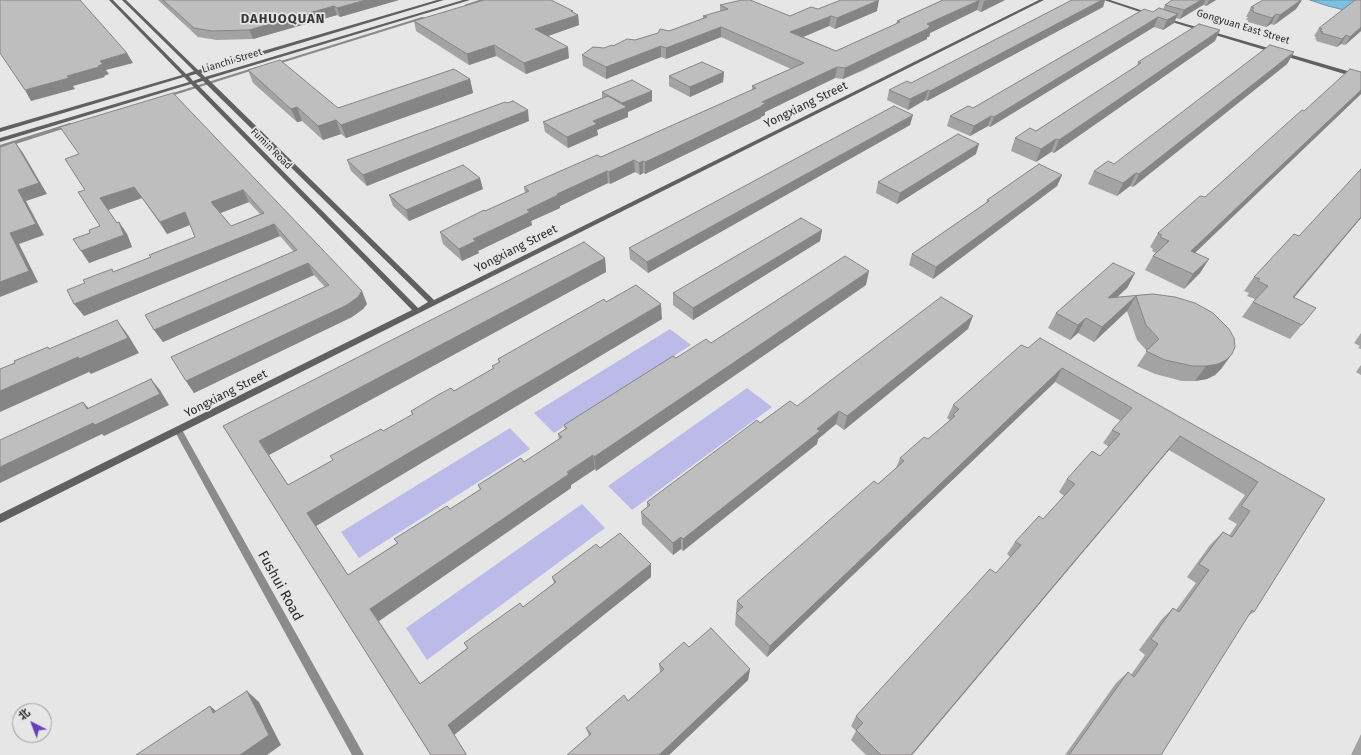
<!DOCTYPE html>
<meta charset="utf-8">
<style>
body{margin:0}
#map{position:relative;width:1361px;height:755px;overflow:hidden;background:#e6e6e7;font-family:"Fira Sans","Noto Sans SC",sans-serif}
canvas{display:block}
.north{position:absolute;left:12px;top:703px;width:40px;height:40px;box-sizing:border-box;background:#e6e6e7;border:1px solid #9c9c9d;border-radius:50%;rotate:318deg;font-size:11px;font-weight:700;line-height:16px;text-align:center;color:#2d2d2d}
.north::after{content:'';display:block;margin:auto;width:14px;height:18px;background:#6942ba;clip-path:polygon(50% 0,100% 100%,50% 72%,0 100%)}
</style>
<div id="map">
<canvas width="1361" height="755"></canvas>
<div class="north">北</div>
</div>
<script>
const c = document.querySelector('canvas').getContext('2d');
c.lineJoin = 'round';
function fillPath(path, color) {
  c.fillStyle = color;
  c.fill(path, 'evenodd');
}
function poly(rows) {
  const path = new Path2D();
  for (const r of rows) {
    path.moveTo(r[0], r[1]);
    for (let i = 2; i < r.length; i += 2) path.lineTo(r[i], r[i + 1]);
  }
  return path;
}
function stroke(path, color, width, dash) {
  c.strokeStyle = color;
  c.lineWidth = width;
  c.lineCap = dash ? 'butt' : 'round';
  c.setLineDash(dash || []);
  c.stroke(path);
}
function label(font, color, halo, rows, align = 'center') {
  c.font = font + ' "Fira Sans",sans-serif';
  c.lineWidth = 3.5;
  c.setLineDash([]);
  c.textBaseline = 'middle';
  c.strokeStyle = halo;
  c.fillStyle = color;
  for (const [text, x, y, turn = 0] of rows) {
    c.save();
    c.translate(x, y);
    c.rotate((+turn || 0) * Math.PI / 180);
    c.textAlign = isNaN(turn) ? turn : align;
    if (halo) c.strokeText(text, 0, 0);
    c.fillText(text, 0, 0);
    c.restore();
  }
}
const green = poly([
 [670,329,691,345,554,433,534,413],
 [747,388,772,407,632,510,608,486],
 [510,428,530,449,359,558,341,532],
 [582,504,605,528,427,660,406,628]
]);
const water = poly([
 [1310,0,1357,0,1361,14,1328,6,1310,0]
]);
const street = poly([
 [479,0,486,0,466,6,464,5,479,0],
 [422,17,426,18,275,65,271,64,422,17],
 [256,67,260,68,165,98,160,97,256,67],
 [70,123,72,124,72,126,0,149,0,145,70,123],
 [178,427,181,428,364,755,352,755,174,430,175,428,178,427]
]);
const secondary = poly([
 [109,0,113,0,186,74,194,71,122,0,126,0,198,70,437,0,444,0,201,73,205,77,463,0,470,0,208,79,434,300,1039,0,1044,0,0,523,0,514,412,310,191,84,0,142,0,138,189,82,184,77,0,132,0,128,182,75,109,0],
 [196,74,201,78,193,81,189,76,196,74],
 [203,81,428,302,418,308,196,83,203,81],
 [1104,0,1110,0,1153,14,1149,15,1104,0],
 [1162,17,1361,75,1361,79,1162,19,1162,17]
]);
const wall = poly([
 [158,0,399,0,340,17,337,15,253,39,217,40,198,37],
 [943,0,1005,0,981,12,977,10,930,33,929,37,927,37,927,39,862,71,843,79,835,78,765,112,765,115,761,117,761,118,645,174,643,173,640,175,635,172,610,184,608,183,560,206,560,208,531,221,532,225,478,251,479,253,462,261,443,244,440,232,525,193,524,187,601,157,752,90,752,86,791,69,721,37,666,59,661,57,606,79,583,66,582,55,604,48,669,31,703,19,703,16,720,11,720,5,790,16,818,9,877,11,835,29,829,26,803,37,836,51,896,24,897,21],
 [1072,0,1105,0,1103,7,927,101,925,100,908,110,887,100,889,90,911,83],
 [1172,0,1216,0,1206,6,1203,5,1180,19,1176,18,1174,23,1163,30,1154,27,990,127,988,126,970,136,947,126,950,116,973,108,1153,12,1163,9,1165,5],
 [1302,0,1296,9,1274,25,1271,24,1266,27,1248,22,1248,20,1246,20,1248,17,1246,17,1251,7],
 [573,11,573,12,578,15,579,25,548,36,569,58,526,74,496,56,469,65,416,31,414,21],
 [1319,28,1361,31,1345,45,1341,44,1337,47,1316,41,1317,40,1315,39,1316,37,1314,36],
 [1215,41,1054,153,1051,152,1036,162,1011,151,1015,138,1036,131,1137,66,1138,62],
 [1294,52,1287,64,1133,187,1130,186,1117,196,1088,184,1094,171,1114,164],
 [248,70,338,108,470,79,473,93,346,138,341,134,323,140,302,121,297,122,253,83],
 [724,72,723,82,690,97,669,86,669,76],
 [1361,72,1361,94,1195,253,1209,259,1200,273,1184,289,1145,270,1153,256,1156,253,1152,251,1153,249,1150,247,1158,233,1205,197,1304,111],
 [652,91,652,101,628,112,628,117,597,130,598,135,568,148,545,132,543,122,602,98,602,92],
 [173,93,367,304,363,309,352,317,194,393,186,381,325,287,314,275,163,342,154,330,294,252,280,236,84,316,113,272,151,257,195,237,190,225,167,234,142,198,108,210,117,223,119,222,127,234,132,247,89,263,90,233,100,226,85,190,79,154],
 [249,202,260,214,231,226,220,213],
 [529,121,367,186,351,171,347,160],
 [910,125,648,273,630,259,629,248],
 [976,154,897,204,876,193,878,182],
 [1062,175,1057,186,933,279,909,265,912,254,986,203,987,200],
 [483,189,409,221,393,206,389,195],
 [1361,218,1293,297,1316,308,1290,339,1242,317,1255,299,1247,296,1249,293,1244,291,1254,277,1299,236],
 [822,230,820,241,693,320,673,305,673,293],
 [605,258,606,272,269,455,288,485,333,460,330,456,383,431,412,415,411,411,454,391,493,369,492,366,499,363,498,359,606,302,662,319,316,526,348,575,397,543,394,539,450,509,480,490,478,485,524,462,559,439,558,434,565,430,564,425,676,358,711,343,866,285,596,471,595,469,571,485,571,488,379,621,420,684,467,648,464,643,523,607,554,583,552,577,600,548,651,564,651,577,454,735,467,755,431,755,223,426],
 [1135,273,1127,288,1117,297,1153,294,1232,354,1221,369,1215,375,1207,379,1195,381,1182,381,1155,374,1137,366,1147,351,1137,340,1127,311,1094,342,1078,333,1070,340,1048,328,1056,313],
 [968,329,844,430,836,424,818,439,817,444,683,551,681,549,673,555,642,524,641,512,647,508,647,502,760,423,797,406],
 [1361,333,1361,349,1358,348,1360,346,1354,343],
 [1028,348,1325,499,1254,612,1248,616,1161,755,1065,755,1116,683,1128,672,1131,675,1145,655,1139,650,1161,620,1173,608,1176,610,1196,583,1187,577,1210,545,1223,532,1229,536,1237,524,1228,519,1245,495,1169,450,912,755,866,755,851,740,856,731,851,726,856,716,996,573,1010,557,1007,554,1015,542,1043,519,1064,496,1059,492,1067,479,1100,456,1109,447,1103,443,1112,430,1121,421,1055,382,767,657,735,625,737,601,878,484,896,468,900,458,928,439,950,420,947,418,953,405],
 [1361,365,1361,375,1356,372],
 [689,647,750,669,748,680,669,755,567,755,589,736,586,728,628,701,660,673,659,664],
 [1361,734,1361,755,1351,755]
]);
const shadedWall = poly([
 [366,0,399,0,340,17,337,8],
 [879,0,877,11,835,29,837,18],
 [980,0,977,10,930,33,929,37,927,37,927,39,843,79,845,68,927,24],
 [987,0,1005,0,981,12,984,1],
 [1102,0,1105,0,1103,7,927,101,930,91],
 [1201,0,1205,0,1203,5,1180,19,1184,10],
 [1209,0,1216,0,1206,6],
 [1302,0,1296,9,1274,25,1280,15],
 [334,6,337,15,253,39,249,30],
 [571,11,573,11,573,17,578,15,579,25,537,40,535,29],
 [1178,14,1174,23,1163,30,1167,20],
 [1276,14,1271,24,1266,27,1272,18],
 [831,16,829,26,789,43,790,32],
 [1158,17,1154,27,990,127,994,117],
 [721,27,721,37,666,59,666,48],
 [1361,27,1361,31,1345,45,1350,37],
 [1220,30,1215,41,1054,153,1059,140],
 [1346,35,1341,44,1337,47,1342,39],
 [494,45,496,56,469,65,467,54],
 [661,46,661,57,606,79,606,67],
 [568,47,569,58,526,74,524,63],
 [1294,52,1287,64,1133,187,1139,174],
 [127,53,133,63,106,70,109,74,104,76,105,77,73,86,75,89,31,101,25,90,98,66,100,61],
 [837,67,835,78,765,112,765,115,761,117,761,118,645,174,645,162,762,102],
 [724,72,723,82,690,97,690,87],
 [470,79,473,93,346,138,341,125],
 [928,90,925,100,908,110,910,99],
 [1361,90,1361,94,1182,265,1191,251],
 [652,91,652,101,628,112,628,117,597,130,598,135,568,148,567,137,622,103],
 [297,107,302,121,297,122,291,109],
 [528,110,529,121,367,186,363,175],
 [913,115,910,125,648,273,647,262],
 [991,116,988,126,970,136,974,126],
 [336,120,341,134,323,140,318,126],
 [1056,139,1051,152,1036,162,1041,149],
 [15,142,23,153,47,194,26,201,44,235,19,244,38,282,0,297,0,282,10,233,18,190],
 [979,144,976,154,897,204,900,193],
 [634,160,635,172,610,184,609,172],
 [643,161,643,173,640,175,639,163],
 [607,171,608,183,560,206,560,208,531,221,532,225,478,251,479,253,462,261,459,249,473,239,557,194],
 [1136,173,1130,186,1117,196,1123,183],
 [1062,175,1057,186,933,279,936,267],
 [480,178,483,189,409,221,406,210],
 [134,187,142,198,108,210,100,198],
 [243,190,249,202,218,214,211,202],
 [185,212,192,224,167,234,160,222],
 [1361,217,1361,218,1282,312,1293,297],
 [119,222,127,234,132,247,89,263,81,251],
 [274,224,280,236,84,316,74,304],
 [822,230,820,241,693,320,693,308],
 [605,258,606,272,269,455,259,441],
 [1209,259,1200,273,1184,289,1193,274],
 [308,263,314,275,163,342,154,330],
 [869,271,866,285,596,471,594,457],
 [1135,273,1127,288,1100,313,1108,298],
 [362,291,367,304,363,309,352,317,194,393,186,381],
 [1136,296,1127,311,1094,342,1102,327],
 [661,304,662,319,316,526,307,513],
 [973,316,968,329,844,430,847,416],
 [1086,318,1078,333,1070,340,1078,325],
 [117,320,128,335,139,353,91,374,89,372,0,412,0,391],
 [1232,354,1221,369,1215,375,1207,379,1195,381,1206,366],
 [1062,368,1055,382,767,657,770,646],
 [151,379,160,390,169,405,104,436,102,434,0,483,0,467],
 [83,402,93,413,87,409],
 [839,411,836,424,818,439,817,444,683,551,683,539,817,429],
 [1180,436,1169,450,912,755,911,755],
 [593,455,595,469,571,485,571,488,379,621,370,609],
 [681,537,681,549,673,555,673,543],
 [651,564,651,577,454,735,448,725],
 [750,669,748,680,669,755,659,755],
 [247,691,259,702,281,745,267,755,240,755],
 [210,706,223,717,213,713]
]);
const building = poly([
 [0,0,80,0,127,53,100,61,103,64,98,66,99,67,67,76,69,78,25,90,0,53,0,0],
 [163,0,366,0,337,8,334,6,249,30,212,31,194,28,163,0],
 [484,0,551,0,573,11,571,11,578,15,535,29,568,47,524,63,494,45,467,54,414,21,484,0],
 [742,0,750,0,790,16,811,7,818,9,841,0,879,0,837,18,831,16,790,32,836,51,900,22,897,21,943,0,980,0,927,24,931,26,928,28,929,28,864,59,845,68,837,67,762,102,766,103,761,106,762,106,671,150,645,162,643,161,639,163,634,160,609,172,607,171,557,194,558,195,527,210,530,212,473,239,476,241,459,249,440,232,484,210,485,211,529,191,524,187,597,155,601,157,756,88,752,86,804,63,721,27,666,48,661,46,606,67,582,55,593,47,604,48,612,45,613,46,627,39,635,40,658,33,660,29,669,31,707,17,703,16,728,9,720,5,742,0],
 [1072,0,1102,0,930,91,928,90,910,99,889,90,907,81,911,83,1072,0],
 [1172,0,1201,0,1184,10,1165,5,1172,0],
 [1263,0,1301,0,1280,15,1276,14,1272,18,1253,12,1254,11,1251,10,1254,8,1251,7,1263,0],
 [1355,0,1361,0,1361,27,1350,37,1346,35,1342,39,1321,33,1323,32,1320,31,1322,29,1319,28,1355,0],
 [1159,8,1178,14,1167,20,1158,17,994,117,991,116,974,126,950,116,968,106,973,108,1144,9,1153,12,1159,8],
 [1199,24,1220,30,1059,140,1056,139,1041,149,1015,138,1030,128,1036,131,1141,63,1138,62,1199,24],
 [1270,45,1294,52,1139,174,1136,173,1123,183,1094,171,1108,161,1114,164,1270,45],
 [280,60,338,108,454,69,470,79,341,125,336,120,318,126,297,107,291,109,248,70,280,60],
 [702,62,724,72,690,87,669,76,702,62],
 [1350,69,1361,72,1361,90,1191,251,1209,259,1193,274,1153,256,1169,241,1160,237,1162,235,1158,233,1200,196,1205,197,1302,110,1304,111,1350,69],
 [632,80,652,91,622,103,602,92,632,80],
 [173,93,362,291,358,297,347,305,186,381,171,357,329,285,308,263,154,330,145,315,297,250,274,224,74,304,67,290,85,283,83,280,112,269,113,272,151,257,149,255,195,237,185,212,160,222,134,187,100,198,117,223,119,222,124,235,81,251,73,239,90,233,89,230,100,226,78,192,85,190,65,159,79,154,60,127,173,93],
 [243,190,264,213,231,226,211,202,243,190],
 [608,96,627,107,593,121,597,124,567,137,543,122,608,96],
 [513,101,528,110,363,175,347,160,505,102,507,103,513,101],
 [894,106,913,115,647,262,629,248,894,106],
 [958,134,979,144,900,193,878,182,958,134],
 [15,142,39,183,18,190,36,224,10,233,29,271,0,282,0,147,15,142],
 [1039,164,1062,175,936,267,912,254,989,201,987,200,1039,164],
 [463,165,480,178,406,210,389,195,463,165],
 [1361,169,1361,217,1293,297,1316,308,1302,325,1253,302,1268,286,1258,281,1260,279,1254,277,1294,234,1299,236,1361,169],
 [801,218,822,230,693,308,673,293,801,218],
 [584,242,605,258,259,441,288,485,333,460,330,456,381,429,383,431,413,414,411,411,438,395,451,388,454,391,494,368,492,366,500,362,498,359,604,299,606,302,636,285,661,304,307,513,348,575,398,543,394,539,447,506,450,509,481,489,478,485,521,458,524,462,562,437,558,434,567,428,564,425,673,356,676,358,706,339,711,343,845,256,869,271,594,457,593,455,567,472,569,474,370,609,420,684,468,648,464,643,520,603,523,607,556,582,552,577,596,544,600,548,620,533,651,564,448,725,466,754,465,755,431,755,223,426,584,242],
 [1113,263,1135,273,1108,298,1153,294,1175,297,1195,303,1213,313,1229,329,1234,338,1235,347,1232,354,1226,360,1218,364,1206,366,1193,366,1165,360,1146,351,1159,339,1146,325,1136,296,1102,327,1086,318,1078,325,1056,313,1113,263],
 [941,297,973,316,847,416,839,411,817,429,820,431,683,539,681,537,673,543,641,512,650,505,647,502,757,420,760,423,790,401,797,406,941,297],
 [117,320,128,338,79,359,78,357,0,391,0,369,15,363,14,361,48,347,49,349,117,320],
 [1040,338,1325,499,1254,612,1252,610,1161,755,1069,755,1128,672,1134,677,1158,644,1151,639,1173,608,1179,612,1209,570,1199,564,1223,532,1232,537,1250,511,1241,506,1258,482,1180,436,911,755,881,755,856,730,863,723,856,716,990,569,996,573,1021,545,1015,542,1039,516,1043,519,1075,484,1067,479,1092,451,1100,456,1120,434,1112,430,1132,408,1062,368,770,646,736,613,743,607,737,601,874,481,878,484,904,461,900,458,924,437,928,439,955,416,953,415,959,409,953,405,1021,345,1028,348,1040,338],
 [151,379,160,394,95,425,93,423,0,467,0,440,83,402,87,409,151,379],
 [711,628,750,669,659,755,567,755,591,734,586,728,624,695,628,701,664,669,659,664,684,642,689,647,711,628],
 [247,691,269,735,240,755,136,755,210,706,213,713,247,691]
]);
const farStreetnames = [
 ["Gongyuan East Street",1243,27,17],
 ["Lianchi Street",232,61,-17],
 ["Fumin Road",271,149,45]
];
const streetNames = [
 ["Yongxiang Street",806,105,-26],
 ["Yongxiang Street",516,249,-27],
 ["Yongxiang Street",226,394,-27]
];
const farDistrictnames = [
 ["DAHUOQUAN",283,19]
];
const nearStreetnames = [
 ["Fushui Road",280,586,61]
];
fillPath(green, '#bcbae8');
fillPath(water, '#7cc0e1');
stroke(water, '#6494ab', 1);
fillPath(street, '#8c8b8b');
fillPath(secondary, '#616061');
fillPath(wall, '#a4a3a3');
fillPath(shadedWall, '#868585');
fillPath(building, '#bfbebe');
stroke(building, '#868585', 1);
label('10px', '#2d2d2d', '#e6e6e7', farStreetnames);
label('12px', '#2d2d2d', '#e6e6e7', streetNames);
c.letterSpacing = '1px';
label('bold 13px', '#383839', '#e6e6e7', farDistrictnames);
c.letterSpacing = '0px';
label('14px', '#2d2d2d', '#e6e6e7', nearStreetnames);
</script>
